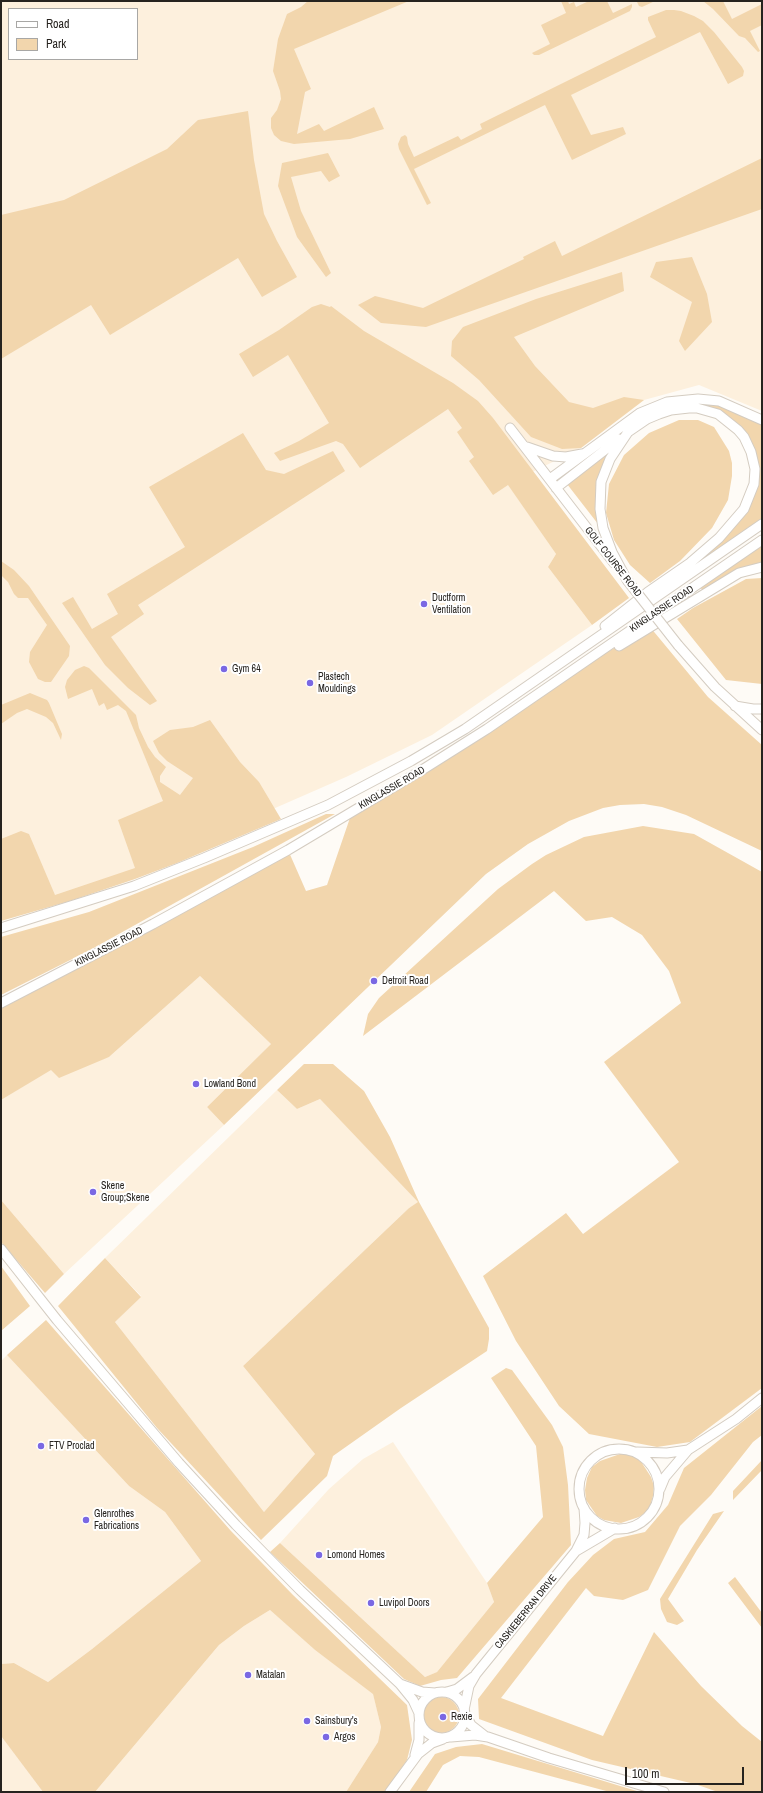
<!DOCTYPE html>
<style>
body{margin:0}
#map{position:relative;width:763px;height:1793px;overflow:hidden;background:#fefbf6;font-family:"Archivo Narrow",sans-serif}
canvas{display:block}
.frame{position:absolute;inset:0;border:2px solid #26231f;pointer-events:none}
.legend{position:absolute;left:8px;top:8px;width:130px;height:52px;box-sizing:border-box;background:#fff;border:1px solid #a8a7a5;margin:0;padding:5px 7px;list-style:none;font-size:12px;color:#26231f}
.legend li{display:flex;align-items:center;gap:8px;height:20px}
.legend b{width:20px;border:1px solid #a8a7a5}
.scale{position:absolute;left:625px;top:1767px;width:119px;height:18px;box-sizing:border-box;border:2px solid #26231f;border-top:0;padding-left:5px;font-size:12px;line-height:14px;white-space:nowrap;color:#26231f;-webkit-text-stroke:3px #fff;paint-order:stroke}
</style>
<div id="map">
<canvas width="763" height="1793"></canvas>
<div class="frame"></div>
<ul class="legend">
<li><b style="height:5px;background:#fff"></b>Road</li>
<li><b style="height:11px;background:#f2d6ad"></b>Park</li>
</ul>
<div class="scale">100 m</div>
</div>
<script>
const c = document.querySelector('canvas').getContext('2d');
c.lineJoin = 'round';
function fillPath(path, color) {
  c.fillStyle = color;
  c.fill(path, 'evenodd');
}
function poly(rows) {
  const path = new Path2D();
  for (const r of rows) {
    if (r.length === 3) {
      path.moveTo(r[0] + r[2], r[1]);
      path.arc(r[0], r[1], r[2], 0, 2 * Math.PI);
      continue;
    }
    path.moveTo(r[0], r[1]);
    for (let i = 2; i < r.length; i += 2) path.lineTo(r[i], r[i + 1]);
  }
  return path;
}
function stroke(path, color, width, dash) {
  c.strokeStyle = color;
  c.lineWidth = width;
  c.lineCap = dash ? 'butt' : 'round';
  c.setLineDash(dash || []);
  c.stroke(path);
}
function label(font, color, halo, rows, align = 'center') {
  c.font = font + ' "Archivo Narrow",sans-serif';
  c.lineWidth = 4;
  c.setLineDash([]);
  c.textBaseline = 'middle';
  c.strokeStyle = halo;
  c.fillStyle = color;
  for (const [text, x, y, turn = 0] of rows) {
    c.save();
    c.translate(x, y);
    c.rotate((+turn || 0) * Math.PI / 180);
    c.textAlign = isNaN(turn) ? turn : align;
    if (halo) c.strokeText(text, 0, 0);
    c.fillText(text, 0, 0);
    c.restore();
  }
}
const built = poly([
 [1,1,762,1,762,411,699,385,644,400,581,448,508,484,556,554,548,567,592,625,432,735,346,777,138,868,22,907,1,912],
 [9,9,137,9,137,59,9,59],
 [200,976,271,1044,207,1107,224,1125,64,1274,1,1200,1,1100,51,1069,109,1057],
 [277,1090,297,1109,320,1099,419,1202,409,1208,243,1366,315,1454,264,1512,115,1322,141,1296,105,1258],
 [7,1355,129,1486,165,1512,201,1561,92,1649,48,1682,14,1663,1,1664,1,1361],
 [393,1442,487,1583,494,1602,437,1672,425,1677,280,1543,329,1489,363,1459],
 [270,1610,315,1650,373,1693,381,1727,378,1742,346,1792,95,1792,219,1645,244,1626],
 [1,1736,43,1792,1,1792]
]);
const green = poly([
 [308,1,409,1,294,49,311,89,305,92,297,134,319,124,324,131,374,107,384,129,350,139,294,144,281,141,274,135,271,128,271,118,277,110,281,99,280,91,273,71,278,39,287,14,301,7],
 [561,1,568,1,569,4,574,2,576,7,589,1,607,1,613,13,632,4,632,7,630,11,539,55,534,55,532,53,550,44,541,25,566,13],
 [655,1,642,7,639,6,637,2],
 [703,1,723,1,732,19,762,4,762,25,750,31,760,51,758,52,745,38,739,36,713,9],
 [666,10,674,10,681,11,694,16,703,21,714,32,742,67,744,71,743,76,728,84,700,32,571,95,591,135,623,127,626,134,572,160,545,105,414,169,431,203,427,205,399,149,398,144,401,137,405,135,407,137,408,144,414,157,458,136,461,140,482,129,480,124,656,37,648,20,648,17],
 [248,111,254,160,264,214,277,241,297,277,262,297,238,258,110,335,91,305,1,359,1,215,64,200,167,149,198,120],
 [328,153,340,176,329,182,321,171,291,177,301,211,331,273,326,277,297,237,278,186,282,163],
 [762,158,762,209,426,327,381,323,358,305,375,296,423,308,524,259,523,257,555,241,562,256],
 [692,257,707,294,712,322,685,351,679,341,692,302,650,277,656,262],
 [622,272,624,291,514,337,535,366,569,402,593,408,624,397,644,400,581,448,562,449,531,437,479,380,451,356,452,341,463,327,536,299],
 [321,304,330,307,331,306,364,331,453,383,478,401,493,418,629,598,592,625,548,567,556,554,508,485,493,495,469,461,474,457,457,432,462,428,448,409,360,468,343,444,336,441,280,461,274,453,299,441,329,423,288,355,253,377,239,354,279,330,312,307],
 [683,402,716,404,762,424,762,519,704,559,702,556,741,520,748,510,757,485,740,427,724,414,706,406,636,422,565,476,564,475,635,420],
 [679,420,698,420,714,427,729,451,732,463,732,476,728,500,712,528,680,561,650,583,630,565,614,540,606,513,609,484,624,455,649,433],
 [243,433,266,470,284,474,333,451,345,471,138,605,144,614,111,637,157,701,150,705,128,688,105,665,62,603,73,597,92,629,118,614,107,594,185,547,149,487],
 [607,454,599,476,598,524,567,484],
 [762,544,762,563,751,565,739,569,703,591,700,587],
 [1,561,14,570,29,586,70,646,69,656,51,682,45,682,38,679,29,662,30,652,47,625,28,598,18,598,14,594,8,582,1,575],
 [762,578,762,684,726,680,677,619,693,608,746,579],
 [650,627,708,697,762,745,762,851,686,815,662,807,644,804,620,805,603,808,569,821,528,844,486,874,224,1125,207,1107,271,1044,200,976,109,1057,59,1078,51,1070,1,1100,1,1003,288,850,306,891,327,885,352,812,545,689],
 [84,666,89,668,136,715,139,728,148,747,155,757,166,767,160,776,160,782,180,795,193,778,167,761,159,753,153,741,170,730,193,727,210,720,240,762,259,782,281,819,177,863,135,879,70,901,1,921,1,839,21,831,29,834,55,895,135,868,118,820,163,801,126,711,118,705,107,710,104,703,99,706,92,689,68,699,65,687,67,680,75,670],
 [30,693,47,700,49,703,62,734,61,740,53,723,46,717,27,709,17,713,1,724,1,705],
 [326,814,335,814,90,950,1,995,1,937,89,912,253,847],
 [643,826,694,834,762,872,762,1388,690,1442,657,1447,589,1434,559,1406,516,1341,483,1276,566,1213,583,1234,679,1162,604,1062,681,1003,669,971,642,935,612,917,586,921,554,891,363,1036,368,1014,379,998,498,889,532,864,546,855,584,837],
 [304,1064,333,1064,364,1091,390,1137,419,1202,489,1328,489,1339,487,1351,401,1408,333,1456,327,1476,261,1540,157,1428,58,1306,105,1258,141,1297,115,1322,264,1512,315,1454,243,1366,409,1208,418,1202,320,1099,297,1109,277,1090],
 [1,1200,64,1274,45,1293,1,1242],
 [1,1266,30,1306,1,1331],
 [46,1320,231,1531,293,1595,407,1705,412,1740,407,1760,386,1792,346,1792,378,1742,381,1727,373,1694,315,1650,270,1610,244,1626,219,1645,95,1792,43,1792,1,1736,1,1664,14,1663,48,1682,92,1649,201,1561,165,1512,129,1486,7,1355],
 [506,1368,512,1370,552,1425,563,1447,568,1485,571,1545,457,1678,441,1680,420,1686,404,1679,270,1552,280,1543,425,1677,437,1672,494,1602,487,1583,543,1517,536,1446,491,1378],
 [762,1406,762,1435,753,1442,711,1495,680,1526,648,1590,623,1600,594,1596,586,1588,501,1698,603,1736,654,1632,701,1686,742,1726,762,1742,762,1792,718,1792,695,1784,592,1760,479,1719,478,1699,568,1582,593,1555,614,1539,645,1532,668,1505,684,1468],
 [620,1454,632,1455,640,1460,651,1477,654,1486,653,1496,650,1506,646,1512,639,1517,621,1523,604,1520,597,1516,586,1500,585,1490,587,1478,592,1467,600,1461],
 [762,1460,762,1470,733,1500,733,1491],
 [724,1511,697,1550,668,1599,684,1621,677,1625,667,1622,661,1609,660,1599,713,1514],
 [735,1577,762,1613,762,1628,728,1583],
 [441,1715,18],
 [482,1744,640,1792,610,1792,479,1757,460,1756,443,1765,426,1792,409,1792,435,1754,456,1747]
]);
const secondary = poly([
 [510,428,614,563],
 [527,447,553,456,566,457,582,454],
 [550,479,640,413,667,402,698,399,719,401,762,420],
 [556,488,619,439],
 [605,626,648,592,690,563,719,538,744,509,754,484,755,469,751,452,744,437,738,430,718,414,697,408,689,408,671,410,659,414,647,419,628,432,610,459,601,482,600,509,603,528,612,552,627,580],
 [678,645,715,687,762,730],
 [619,646,739,573,762,567],
 [735,706,753,709,762,709],
 [1,928,134,886,204,858,328,805,411,761,465,729,762,524],
 [1,1003,153,924,288,850,422,770,487,729,762,540],
 [1,1249,57,1320,179,1463,236,1525,300,1590,400,1684,413,1700,419,1713],
 [619,1489,40],
 [637,1452,667,1453,688,1450],
 [660,1489,665,1477,688,1450,736,1419,762,1398],
 [576,1551,615,1528],
 [400,1684,422,1692,435,1693],
 [442,1715,23],
 [447,1692,457,1689,473,1677],
 [464,1710,469,1686,476,1674,576,1551,584,1535,585,1523,584,1508],
 [465,1714,471,1725,485,1736],
 [451,1737,475,1735,488,1737,549,1758,664,1792],
 [415,1755,419,1740,419,1723],
 [390,1792,418,1754,432,1743,443,1739]
]);
const secondaryBridge = poly([
 [627,580,678,645]
]);
const markers = [
 [424,604,4,"#7a68e3"],
 [224,669,4,"#7a68e3"],
 [310,683,4,"#7a68e3"],
 [374,981,4,"#7a68e3"],
 [196,1084,4,"#7a68e3"],
 [93,1192,4,"#7a68e3"],
 [41,1446,4,"#7a68e3"],
 [86,1520,4,"#7a68e3"],
 [319,1555,4,"#7a68e3"],
 [371,1603,4,"#7a68e3"],
 [248,1675,4,"#7a68e3"],
 [443,1717,4,"#7a68e3"],
 [307,1721,4,"#7a68e3"],
 [326,1737,4,"#7a68e3"]
];
const streetNames = [
 ["GOLF COURSE ROAD",613,562,52],
 ["KINGLASSIE ROAD",662,609,-34],
 ["KINGLASSIE ROAD",392,788,-30],
 ["KINGLASSIE ROAD",109,947,-27],
 ["CASKIEBERRAN DRIVE",526,1612,-51]
];
const poiNames = [
 ["Ductform",432,598],
 ["Ventilation",432,610],
 ["Gym 64",232,669],
 ["Plastech",318,677],
 ["Mouldings",318,689],
 ["Detroit Road",382,981],
 ["Lowland Bond",204,1084],
 ["Skene",101,1186],
 ["Group;Skene",101,1198],
 ["FTV Proclad",49,1446],
 ["Glenrothes",94,1514],
 ["Fabrications",94,1526],
 ["Lomond Homes",327,1555],
 ["Luvipol Doors",379,1603],
 ["Matalan",256,1675],
 ["Rexie",451,1717],
 ["Sainsbury's",315,1721],
 ["Argos",334,1737]
];
fillPath(built, '#fdf0dd');
fillPath(green, '#f2d6ad');
stroke(secondary, '#d4ccc1', 11);
stroke(secondary, '#fff', 9);
stroke(secondaryBridge, '#d4ccc1', 11, []);
stroke(secondaryBridge, '#fff', 9);
for (const [x, y, r, color] of markers) {
  const dot = new Path2D();
  dot.arc(x, y, r, 0, 2 * Math.PI);
  c.fillStyle = color;
  c.fill(dot);
  stroke(dot, '#fff', 1.5);
}
label('10px', '#26231f', '#fff', streetNames);
label('10px', '#26231f', '#fff', poiNames, 'left');
</script>
